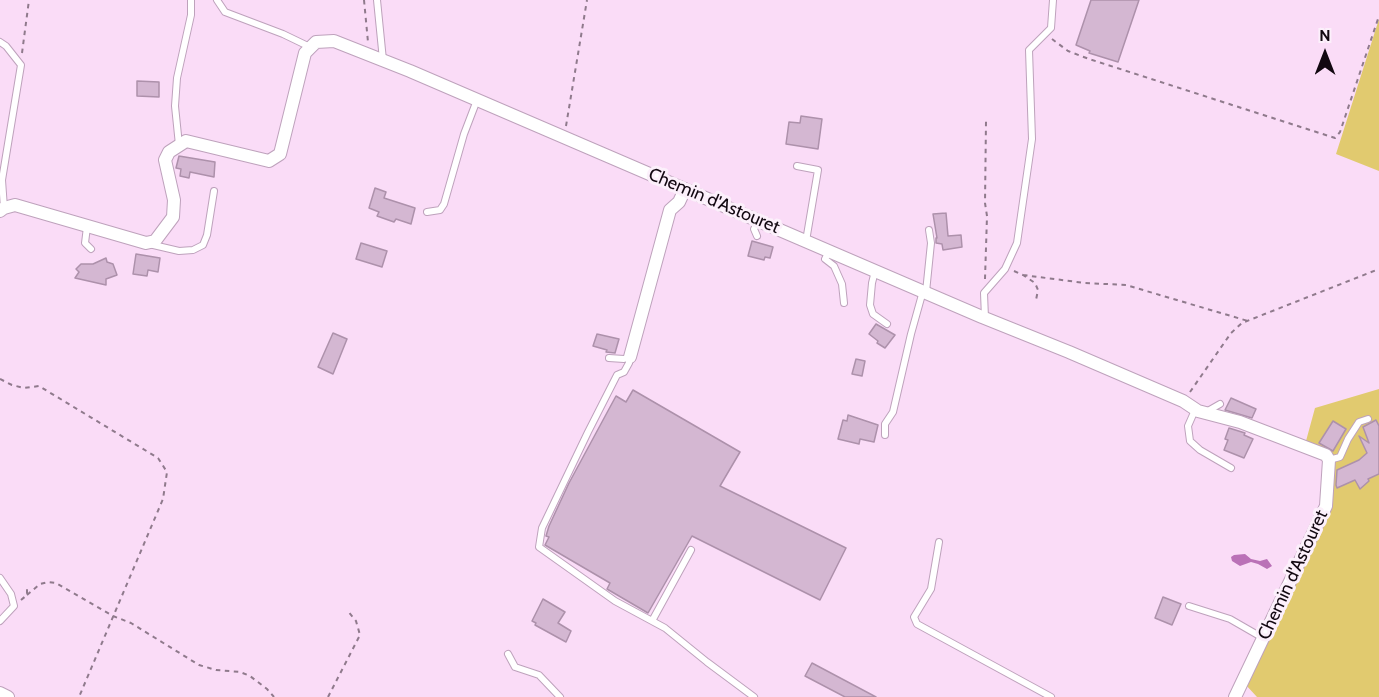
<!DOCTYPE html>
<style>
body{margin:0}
#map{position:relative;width:1379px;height:697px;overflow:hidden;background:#fadcf7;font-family:Cabin,sans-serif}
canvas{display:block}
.north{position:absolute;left:1295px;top:24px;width:60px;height:60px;-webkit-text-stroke:4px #fcf0fb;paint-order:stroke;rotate:0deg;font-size:16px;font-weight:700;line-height:24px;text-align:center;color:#120811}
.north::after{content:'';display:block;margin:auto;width:21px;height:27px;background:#120811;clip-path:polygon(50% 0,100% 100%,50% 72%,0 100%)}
</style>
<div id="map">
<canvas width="1379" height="697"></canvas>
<div class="north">N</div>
</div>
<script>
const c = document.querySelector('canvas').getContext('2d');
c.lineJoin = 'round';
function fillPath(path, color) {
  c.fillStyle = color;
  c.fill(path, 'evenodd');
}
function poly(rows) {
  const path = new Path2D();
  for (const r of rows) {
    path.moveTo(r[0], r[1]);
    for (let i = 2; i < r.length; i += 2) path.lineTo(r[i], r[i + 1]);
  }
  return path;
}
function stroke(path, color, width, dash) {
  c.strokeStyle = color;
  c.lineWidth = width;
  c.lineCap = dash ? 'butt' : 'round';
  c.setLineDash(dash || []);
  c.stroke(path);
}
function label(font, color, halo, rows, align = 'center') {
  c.font = font + ' Cabin,sans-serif';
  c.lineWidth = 6;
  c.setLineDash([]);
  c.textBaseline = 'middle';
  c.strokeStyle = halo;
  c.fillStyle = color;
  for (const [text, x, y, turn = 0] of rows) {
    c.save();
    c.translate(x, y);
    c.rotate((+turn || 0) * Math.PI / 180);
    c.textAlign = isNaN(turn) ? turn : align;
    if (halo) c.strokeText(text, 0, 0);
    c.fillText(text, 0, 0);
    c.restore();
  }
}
const green = poly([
 [1379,19,1379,171,1336,154],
 [1379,389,1379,697,1257,697,1245,684,1330,503,1332,456,1306,441,1315,408]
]);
const water = poly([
 [1245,554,1251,559,1260,561,1267,559,1272,566,1267,569,1258,564,1251,562,1240,566,1232,561,1231,557,1234,555]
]);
const building = poly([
 [1091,0,1139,0,1118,62,1089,53,1090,51,1076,45,1091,0],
 [137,81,159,82,159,97,137,96,137,81],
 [801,116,822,119,818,149,786,144,789,122,800,123,801,116],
 [179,156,215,162,214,177,190,172,189,178,180,176,181,169,176,168,179,156],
 [375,188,386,192,384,198,415,208,411,224,396,219,394,222,377,216,379,212,369,208,375,188],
 [946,213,948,236,961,235,962,247,943,250,942,244,936,243,936,238,937,238,933,214,946,213],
 [752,241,773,247,770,258,765,257,764,260,748,256,752,241],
 [361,243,387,251,382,267,356,259,361,243],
 [136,254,160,258,158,272,148,270,147,276,133,274,136,254],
 [106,258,107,262,113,264,117,275,106,279,106,285,75,278,79,272,76,269,81,264,93,264,106,258],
 [876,324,895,335,885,348,877,343,878,341,869,334,876,324],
 [333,333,347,339,333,374,318,367,333,333],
 [597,334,619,339,615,353,606,352,607,350,593,346,597,334],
 [856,359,865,361,862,376,852,374,856,359],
 [633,390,740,452,720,486,846,548,820,600,692,536,648,613,607,589,610,583,545,545,549,537,546,536,549,526,569,483,616,396,626,402,633,390],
 [1231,398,1256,409,1252,418,1225,410,1231,398],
 [848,415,878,425,874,442,860,439,859,444,838,439,843,420,847,421,848,415],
 [1376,420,1379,426,1379,474,1368,479,1369,481,1360,489,1355,480,1337,488,1336,485,1337,470,1359,460,1367,453,1359,436,1369,443,1363,427,1376,420],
 [1333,421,1346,429,1333,451,1319,443,1333,421],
 [1229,428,1245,433,1244,435,1253,439,1244,458,1224,450,1228,440,1225,439,1229,428],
 [1163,597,1181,604,1172,625,1155,618,1163,597],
 [543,599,565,612,558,623,571,631,566,642,535,625,536,623,532,621,543,599],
 [812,663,876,697,845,697,805,676,812,663]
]);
const path = poly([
 [364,0,368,42],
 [1052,39,1068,51,1089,59,1335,138,1340,132,1379,16],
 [22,53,29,0],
 [566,126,587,0],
 [1014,271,1023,275,1035,283,1038,290,1036,300],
 [1023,275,1085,283,1126,285,1248,321],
 [985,279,987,216,985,203,986,121],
 [0,379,12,385,24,388,39,386,158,458,167,472,163,499,79,697],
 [1190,392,1231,333,1242,323,1379,269],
 [27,595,40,584,48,582,56,583,113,616,131,623,199,665,216,670,240,672,250,676,267,689,274,697],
 [21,600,27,595,27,588],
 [328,697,360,635,356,621,347,610]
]);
const lane = poly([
 [217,0,225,12,283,34,310,47],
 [377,0,383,60],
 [0,42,6,46,21,65,2,180,4,208],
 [179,145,175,106,177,78,191,15,191,0],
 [797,166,818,170,806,241],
 [427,212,440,210,444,204,464,134,477,100],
 [87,227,85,243,91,249],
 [757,236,754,229,758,221],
 [149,244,179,251,193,250,203,245,207,235,214,191],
 [829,251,825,259,834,266,842,284,844,303],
 [875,271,872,283,870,305,873,314,887,324],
 [926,292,931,243,929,230],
 [985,318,984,293,1005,269,1017,243,1032,139,1029,50,1051,28,1053,0],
 [630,357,629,363,624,372,617,375,588,432,542,528,539,547,615,601,665,628,707,662,754,697],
 [609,358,624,359,630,357],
 [1195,410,1188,426,1190,441,1200,450,1231,468],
 [1206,412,1220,404],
 [885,435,885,424,893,412,911,334,923,291],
 [1329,460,1340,457,1348,439,1359,422,1368,419],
 [939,542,931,589,914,617,917,624,1051,697],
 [0,578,11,594,14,606,0,621],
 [1189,606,1230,619,1263,638],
 [652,621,691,550],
 [508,654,515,667,539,675,560,697]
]);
const street = poly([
 [0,211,4,208,15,205,146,243,155,241,173,217,174,200,165,160,169,152,186,141,269,161,280,154,305,53,316,42,334,41,410,71,982,317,1069,352,1183,401,1198,411,1240,422,1326,455,1329,460,1326,506,1235,697],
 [630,357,670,210,679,202,685,189],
 [0,693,8,697]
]);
const streetNames = [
 ["Chemin d'Astouret",714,201,23],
 ["Chemin d'Astouret",1293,575,-65]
];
fillPath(green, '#e1ca6f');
fillPath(water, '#ba71b7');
fillPath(building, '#d4b7d2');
stroke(building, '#ad91ab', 1.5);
stroke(lane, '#bea2bc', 8);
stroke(street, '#bea2bc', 14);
stroke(path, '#8f7a8c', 2, [4.5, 4.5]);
stroke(lane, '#fff', 6);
stroke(street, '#fff', 12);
label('18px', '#120811', '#fcf0fb', streetNames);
</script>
